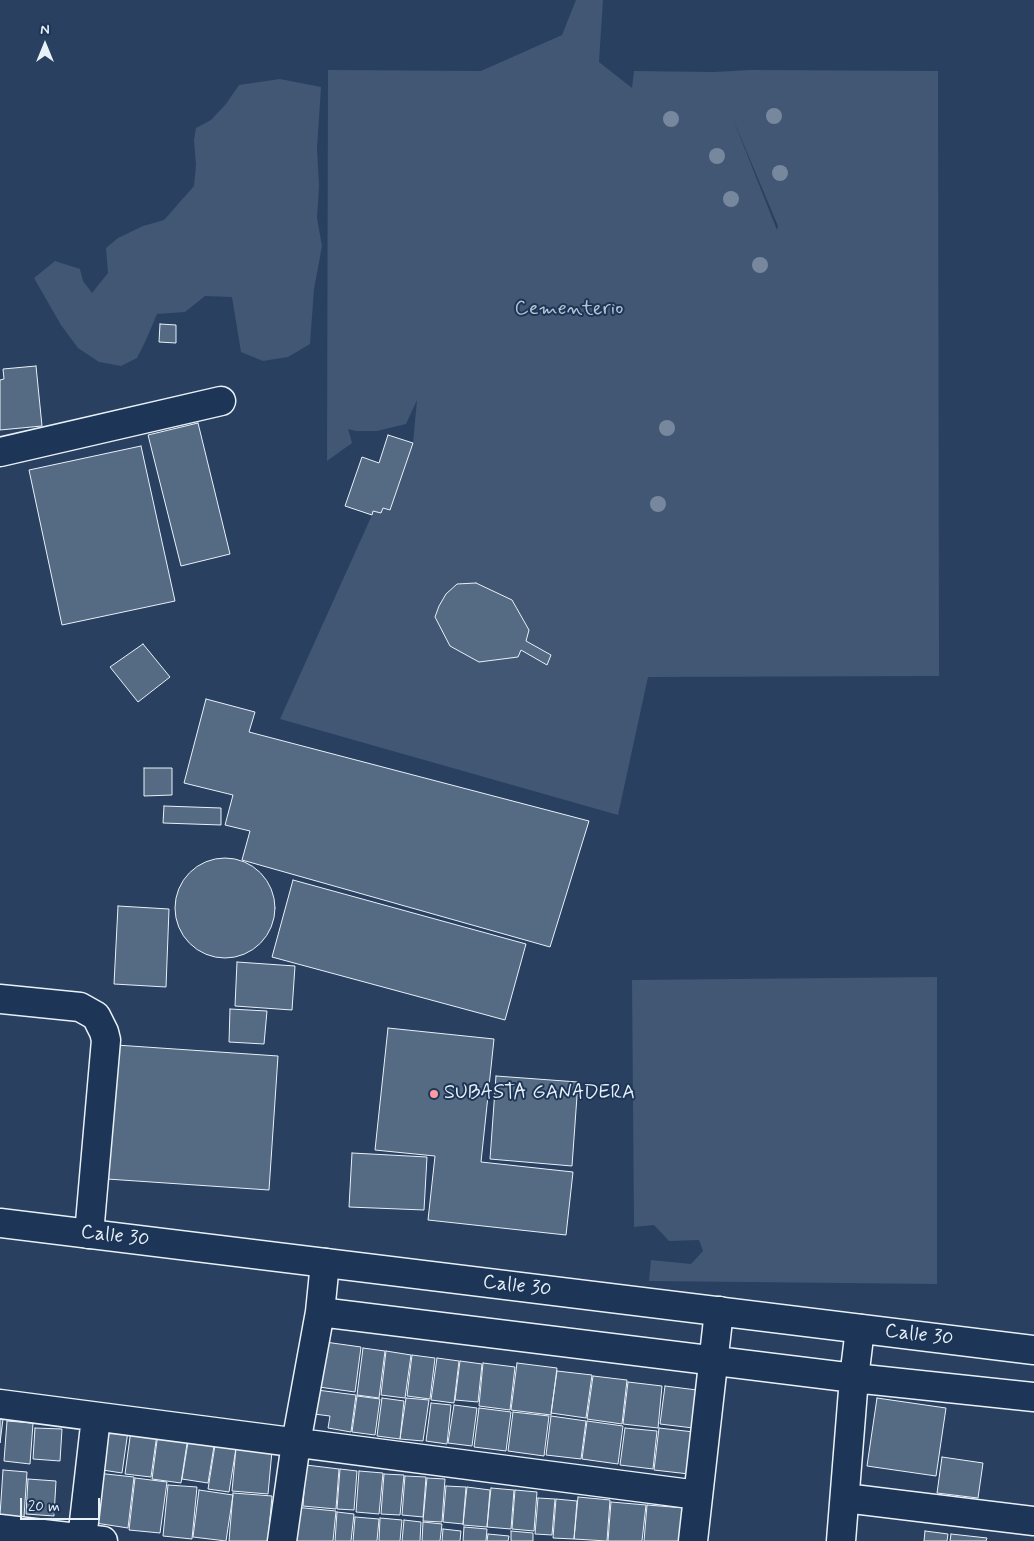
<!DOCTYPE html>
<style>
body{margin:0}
#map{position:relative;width:1034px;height:1541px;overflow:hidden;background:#294061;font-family:Mynerve,sans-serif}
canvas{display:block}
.north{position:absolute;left:20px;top:20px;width:50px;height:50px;-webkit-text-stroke:4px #1d3557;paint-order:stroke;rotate:0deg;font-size:14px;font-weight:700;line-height:20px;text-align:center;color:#e8f1f8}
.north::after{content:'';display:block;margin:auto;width:18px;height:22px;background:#e8f1f8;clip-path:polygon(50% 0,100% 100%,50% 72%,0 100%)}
.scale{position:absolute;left:20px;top:1498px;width:80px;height:22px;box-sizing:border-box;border:2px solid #e8f1f8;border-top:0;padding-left:6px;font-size:15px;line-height:18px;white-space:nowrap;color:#e8f1f8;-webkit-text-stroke:4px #1d3557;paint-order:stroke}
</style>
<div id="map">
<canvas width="1034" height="1541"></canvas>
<div class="north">N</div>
<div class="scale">20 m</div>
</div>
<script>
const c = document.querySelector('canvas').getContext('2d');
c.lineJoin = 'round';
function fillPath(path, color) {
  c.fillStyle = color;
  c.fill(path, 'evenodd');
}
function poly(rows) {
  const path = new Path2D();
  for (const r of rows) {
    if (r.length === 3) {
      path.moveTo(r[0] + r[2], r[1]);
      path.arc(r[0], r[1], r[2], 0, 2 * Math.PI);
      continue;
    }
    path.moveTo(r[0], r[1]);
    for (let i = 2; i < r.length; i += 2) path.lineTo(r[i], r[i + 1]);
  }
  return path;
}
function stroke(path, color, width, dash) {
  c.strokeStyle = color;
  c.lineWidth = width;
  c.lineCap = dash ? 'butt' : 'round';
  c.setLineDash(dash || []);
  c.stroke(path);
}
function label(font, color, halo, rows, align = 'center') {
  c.font = font + ' Mynerve,sans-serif';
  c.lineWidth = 4;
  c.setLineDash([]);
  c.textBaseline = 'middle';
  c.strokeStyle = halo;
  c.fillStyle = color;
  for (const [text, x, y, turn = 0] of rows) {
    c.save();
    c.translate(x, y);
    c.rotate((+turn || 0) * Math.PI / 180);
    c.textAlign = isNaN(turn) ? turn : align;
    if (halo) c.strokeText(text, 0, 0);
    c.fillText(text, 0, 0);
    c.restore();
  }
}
const green = poly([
 [576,0,603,0,599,62,632,88,634,71,714,72,751,70,938,71,939,676,648,677,618,815,280,719,372,515,384,475,413,443,417,400,406,424,377,431,356,431,348,429,352,443,327,461,328,70,481,71,562,35],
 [733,119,778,226,777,230],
 [280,79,321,87,317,148,319,186,317,218,322,246,314,289,310,344,288,357,263,361,241,352,232,297,205,296,185,312,157,314,146,340,137,358,121,366,99,362,78,348,61,325,34,278,55,261,80,269,83,281,92,293,108,273,106,248,118,238,143,226,164,220,194,186,196,165,194,140,196,128,211,120,226,104,239,85],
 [937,977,937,1284,649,1281,651,1260,691,1264,703,1251,699,1240,669,1241,654,1225,634,1227,632,980]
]);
const building = poly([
 [160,324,176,325,176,343,159,342,160,324],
 [36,366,42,426,0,430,0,380,4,379,3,369,36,366],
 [198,423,230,554,181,566,148,435,198,423],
 [388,435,413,443,390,510,383,508,381,513,373,511,372,515,345,506,362,457,379,463,388,435],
 [141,446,175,601,62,625,29,470,141,446],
 [476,583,512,600,529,630,526,641,551,655,547,665,521,650,518,657,479,662,450,646,435,617,439,606,446,594,457,584,476,583],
 [143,644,170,677,138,702,110,667,143,644],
 [206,699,255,712,249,732,589,821,550,947,242,860,250,831,225,825,233,795,184,783,206,699],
 [144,768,172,768,172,795,144,796,144,768],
 [164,806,221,808,221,825,163,823,164,806],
 [225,908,50],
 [293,880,526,944,505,1020,272,957,293,880],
 [118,906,169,909,166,987,114,984,118,906],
 [237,962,295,966,292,1010,235,1006,237,962],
 [230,1009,267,1011,264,1044,229,1042,230,1009],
 [388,1028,494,1039,481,1162,573,1172,566,1235,428,1220,435,1156,375,1150,388,1028],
 [116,1045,278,1056,269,1190,107,1179,116,1045],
 [496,1076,578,1082,572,1166,490,1159,496,1076],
 [352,1153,427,1157,424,1210,349,1207,352,1153],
 [325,1342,361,1347,355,1392,319,1387,325,1342],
 [363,1348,385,1351,379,1398,357,1395,363,1348],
 [386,1351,411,1355,405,1398,381,1395,386,1351],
 [412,1355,435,1358,430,1399,407,1396,412,1355],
 [437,1358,459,1361,454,1403,431,1400,437,1358],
 [460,1361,482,1364,478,1402,455,1400,460,1361],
 [483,1363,515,1367,510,1410,479,1406,483,1363],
 [517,1363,557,1368,551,1415,511,1410,517,1363],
 [557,1371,592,1375,586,1418,551,1413,557,1371],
 [593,1376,627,1380,622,1424,587,1419,593,1376],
 [628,1382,662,1386,658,1428,623,1424,628,1382],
 [665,1386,697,1390,693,1428,660,1424,665,1386],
 [317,1390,356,1395,351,1432,328,1428,330,1416,314,1414,317,1390],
 [357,1396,380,1399,375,1435,352,1432,357,1396],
 [382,1398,404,1401,400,1439,377,1436,382,1398],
 [406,1398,429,1400,423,1441,400,1439,406,1398],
 [877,1398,946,1408,936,1476,867,1466,877,1398],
 [431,1403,451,1405,447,1444,426,1441,431,1403],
 [454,1405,477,1408,472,1446,448,1443,454,1405],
 [479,1408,511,1412,506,1451,474,1447,479,1408],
 [513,1412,549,1416,544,1456,508,1451,513,1412],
 [551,1416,586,1421,581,1459,546,1455,551,1416],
 [0,1418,3,1419,0,1443,0,1418],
 [7,1421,33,1423,30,1464,4,1461,7,1421],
 [587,1421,623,1426,618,1464,582,1459,587,1421],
 [102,1427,128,1431,122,1473,96,1469,102,1427],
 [35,1428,62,1429,60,1461,33,1459,35,1428],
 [625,1428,657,1431,653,1469,620,1465,625,1428],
 [659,1428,694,1432,689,1474,654,1470,659,1428],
 [131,1430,157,1434,151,1477,125,1474,131,1430],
 [158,1433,188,1437,181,1483,152,1479,158,1433],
 [189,1436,215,1440,208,1483,182,1479,189,1436],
 [216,1439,237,1442,229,1492,208,1489,216,1439],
 [236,1448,272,1451,268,1494,232,1491,236,1448],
 [942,1457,983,1463,978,1498,937,1493,942,1457],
 [306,1465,339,1469,336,1509,303,1506,306,1465],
 [340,1469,357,1471,354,1510,337,1509,340,1469],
 [3,1470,27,1472,24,1517,0,1515,3,1470],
 [359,1471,383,1473,379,1514,356,1512,359,1471],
 [96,1473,134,1477,128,1528,89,1522,96,1473],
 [384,1474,404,1475,400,1515,381,1514,384,1474],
 [405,1476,426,1477,423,1517,402,1515,405,1476],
 [135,1478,167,1482,160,1533,129,1530,135,1478],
 [427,1478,445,1479,442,1522,423,1521,427,1478],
 [28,1479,56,1481,54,1516,26,1514,28,1479],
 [168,1485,197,1487,192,1539,163,1536,168,1485],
 [446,1486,466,1487,463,1524,443,1522,446,1486],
 [467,1487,490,1490,487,1527,463,1525,467,1487],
 [491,1488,514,1490,511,1529,487,1527,491,1488],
 [199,1490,233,1495,226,1541,193,1537,199,1490],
 [515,1490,537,1492,534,1531,512,1529,515,1490],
 [233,1493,272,1496,268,1541,229,1541,233,1493],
 [578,1497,610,1500,607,1541,574,1539,578,1497],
 [538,1498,555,1499,552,1535,535,1534,538,1498],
 [556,1499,577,1501,574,1539,553,1538,556,1499],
 [611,1502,646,1505,642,1541,608,1541,611,1502],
 [647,1505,684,1508,681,1541,644,1541,647,1505],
 [294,1507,336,1511,333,1541,291,1541,294,1507],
 [337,1512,354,1514,351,1541,335,1541,337,1512],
 [355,1517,379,1519,377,1541,353,1541,355,1517],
 [380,1518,402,1520,400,1541,379,1541,380,1518],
 [404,1520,421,1522,420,1541,402,1541,404,1520],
 [423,1522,442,1524,440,1541,422,1541,423,1522],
 [464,1527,487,1529,486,1541,463,1541,464,1527],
 [443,1529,461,1531,460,1541,442,1541,443,1529],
 [511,1531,533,1533,533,1541,511,1541,511,1531],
 [925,1531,948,1534,947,1541,924,1541,925,1531],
 [488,1534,509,1536,508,1541,487,1541,488,1534],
 [951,1534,987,1538,986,1541,950,1541,951,1534]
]);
const minor = poly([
 [0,452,221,401],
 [0,999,80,1007,96,1016,104,1032,106,1040,89,1234],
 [320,1312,854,1378,1034,1397],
 [0,1404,698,1495],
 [845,1498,1034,1521],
 [0,1529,103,1541],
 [82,1539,96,1417],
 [282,1541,296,1443,320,1312,325,1263],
 [693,1541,719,1311],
 [841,1541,854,1378,860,1329]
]);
const major = poly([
 [0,1223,1034,1350]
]);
const trees = [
 [774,116],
 [671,119],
 [717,156],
 [780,173],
 [731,199],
 [760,265],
 [667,428],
 [658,504]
];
const markers = [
 [434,1094,5,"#ff9aa2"]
];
const parkNames = [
 ["Cementerio",569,310]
];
const poiNames = [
 ["SUBASTA GANADERA",444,1094]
];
const streetNames = [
 ["Calle 30",115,1237,7],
 ["Calle 30",517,1287,7],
 ["Calle 30",919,1336,7]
];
fillPath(green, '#415774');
fillPath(building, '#556a83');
stroke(building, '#e8f1f8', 1);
stroke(minor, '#e8f1f8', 31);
stroke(major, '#e8f1f8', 31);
stroke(minor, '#1d3557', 28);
stroke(major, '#1d3557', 28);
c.fillStyle = '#77889e';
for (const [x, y] of trees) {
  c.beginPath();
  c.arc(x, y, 8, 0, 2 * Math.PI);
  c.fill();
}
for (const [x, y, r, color] of markers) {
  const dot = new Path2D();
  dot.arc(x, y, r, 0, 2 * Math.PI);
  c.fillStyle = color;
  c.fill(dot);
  stroke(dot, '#1d3557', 2);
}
label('20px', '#b6c3d0', '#1d3557', parkNames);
label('20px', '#e8f1f8', '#1d3557', poiNames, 'left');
label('20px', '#e8f1f8', '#1d3557', streetNames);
</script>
